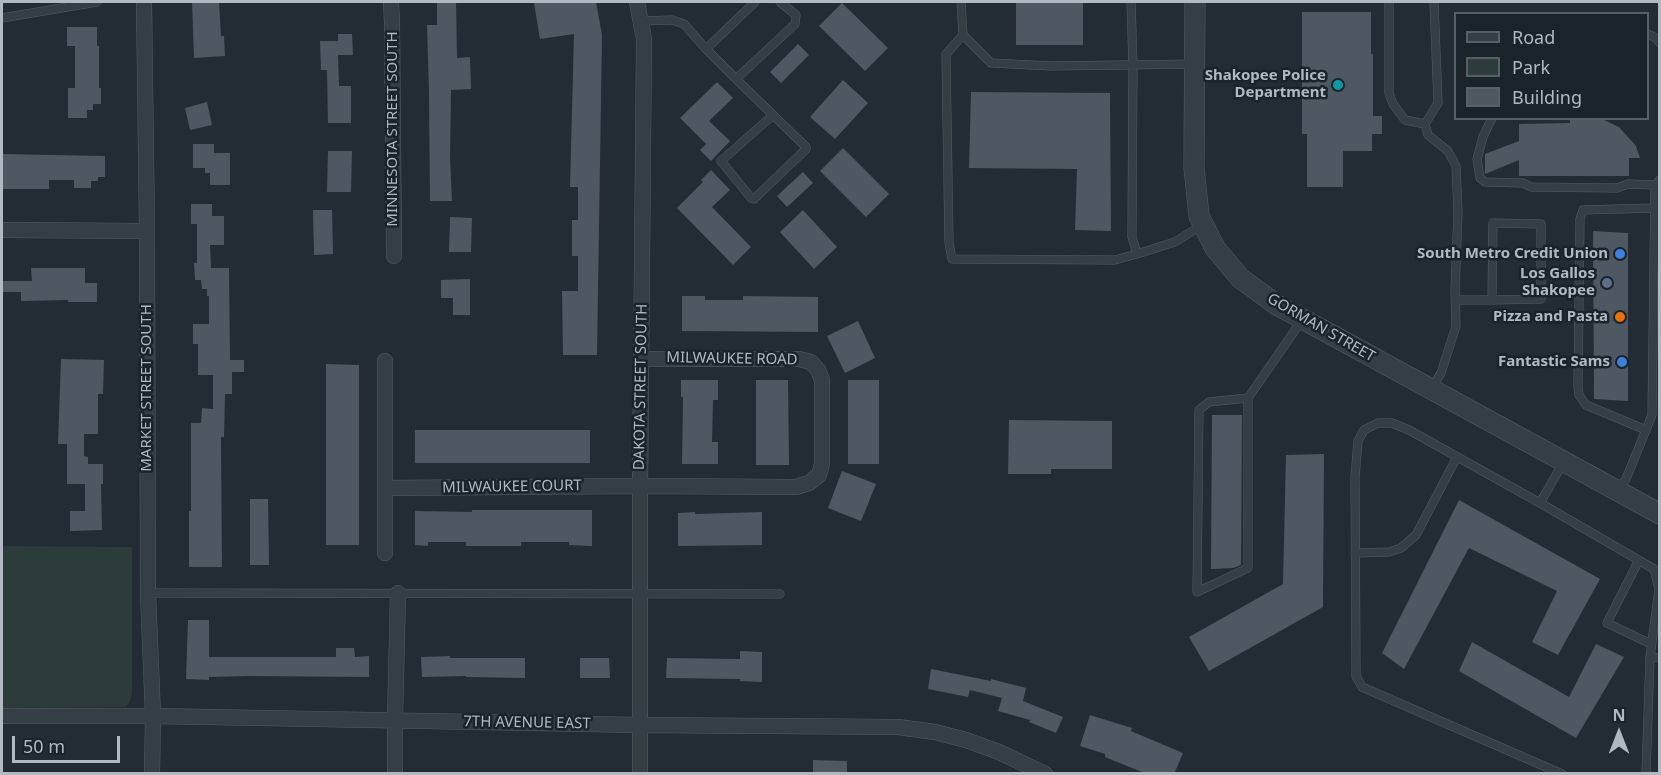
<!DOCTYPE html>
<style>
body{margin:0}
#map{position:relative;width:1661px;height:775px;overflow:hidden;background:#232c34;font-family:"Noto Sans",sans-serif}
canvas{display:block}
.frame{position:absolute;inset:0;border:3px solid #b0b9c2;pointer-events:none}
.legend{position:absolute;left:1454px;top:12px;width:195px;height:108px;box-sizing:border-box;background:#1b232a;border:2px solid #575f67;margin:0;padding:8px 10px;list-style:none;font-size:18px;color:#b0b9c2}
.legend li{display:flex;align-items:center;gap:12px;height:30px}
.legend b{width:30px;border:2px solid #575f67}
.north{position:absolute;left:1589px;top:703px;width:60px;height:60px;-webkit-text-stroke:4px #1b232a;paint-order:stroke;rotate:0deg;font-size:16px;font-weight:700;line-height:24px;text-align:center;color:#b0b9c2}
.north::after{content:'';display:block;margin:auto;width:21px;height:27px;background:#b0b9c2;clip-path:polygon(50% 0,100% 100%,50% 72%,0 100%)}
.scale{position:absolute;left:12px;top:736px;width:108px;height:27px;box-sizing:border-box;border:3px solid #b0b9c2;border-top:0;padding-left:8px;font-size:18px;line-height:21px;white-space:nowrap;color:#b0b9c2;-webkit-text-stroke:4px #1b232a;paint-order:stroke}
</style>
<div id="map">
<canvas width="1661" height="775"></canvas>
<div class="frame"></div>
<ul class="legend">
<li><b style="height:8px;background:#363e45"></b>Road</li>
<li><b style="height:16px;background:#2b3c3a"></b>Park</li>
<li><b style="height:16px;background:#4e5863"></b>Building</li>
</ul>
<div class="north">N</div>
<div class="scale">50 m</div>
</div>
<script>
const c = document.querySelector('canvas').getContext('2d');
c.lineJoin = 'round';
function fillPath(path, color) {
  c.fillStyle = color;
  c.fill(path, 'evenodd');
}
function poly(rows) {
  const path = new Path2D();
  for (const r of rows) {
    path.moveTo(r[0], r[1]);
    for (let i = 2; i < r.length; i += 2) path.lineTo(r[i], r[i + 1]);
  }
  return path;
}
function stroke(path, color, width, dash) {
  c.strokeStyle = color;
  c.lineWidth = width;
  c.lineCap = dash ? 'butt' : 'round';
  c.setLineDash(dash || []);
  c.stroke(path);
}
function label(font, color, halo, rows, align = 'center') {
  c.font = font + ' "Noto Sans",sans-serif';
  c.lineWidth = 5;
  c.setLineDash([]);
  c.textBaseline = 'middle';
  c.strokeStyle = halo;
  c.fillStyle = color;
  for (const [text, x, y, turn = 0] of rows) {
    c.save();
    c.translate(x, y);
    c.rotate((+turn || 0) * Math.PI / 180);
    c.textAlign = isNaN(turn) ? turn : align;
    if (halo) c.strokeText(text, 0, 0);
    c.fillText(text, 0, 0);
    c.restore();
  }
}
const green = poly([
 [2,546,132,547,132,693,130,702,125,707,2,708]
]);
const building = poly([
 [192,2,219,2,221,36,224,36,225,56,194,58],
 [437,2,456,2,457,58,470,57,471,89,451,90,450,158,452,201,430,201,429,93,427,25,437,25],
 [543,2,596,2,602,35,597,355,563,355,562,291,578,291,578,256,572,256,572,220,578,220,578,187,570,187,574,34,540,39,534,3],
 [1016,2,1083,2,1083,45,1016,45],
 [842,3,888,48,865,71,819,26],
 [1302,12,1371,12,1371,54,1373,54,1373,116,1382,116,1382,134,1372,134,1372,151,1343,151,1343,187,1307,187,1307,134,1302,134],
 [67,27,97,27,97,46,99,46,99,88,101,88,101,104,93,104,93,110,87,110,87,118,68,118,68,88,75,88,75,46,67,46],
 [338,34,352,34,353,55,338,55,339,86,351,86,351,123,328,123,327,70,321,70,320,41,338,41],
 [798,44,809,55,781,83,770,72],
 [843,80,868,103,835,139,810,117],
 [717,82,733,98,709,121,730,141,711,161,700,150,706,144,680,118],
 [971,92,1110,93,1111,231,1075,230,1077,169,969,168],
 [207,102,212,125,190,130,185,108],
 [1570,118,1604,120,1619,127,1636,146,1640,158,1629,158,1629,176,1519,176,1519,160,1485,174,1485,154,1519,141,1519,124,1570,123],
 [193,144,214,144,214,153,230,153,230,185,210,185,210,173,205,173,205,168,193,168],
 [843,148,889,194,866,217,820,171],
 [328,151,352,151,351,192,327,192],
 [2,154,105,156,105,177,98,177,98,181,91,181,91,188,74,188,74,180,49,180,49,189,2,189],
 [711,170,730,190,712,207,751,247,733,265,677,208,703,182,701,180],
 [803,172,813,183,787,207,777,196],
 [191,204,212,204,212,216,224,216,224,245,210,245,211,268,229,268,230,360,244,360,244,372,232,372,232,394,225,394,224,437,221,437,222,567,189,567,189,511,191,511,191,423,201,423,202,408,213,409,213,375,198,375,198,344,193,344,193,324,209,324,209,296,207,296,207,289,202,289,201,280,195,280,194,263,197,263,197,224,191,224],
 [313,210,332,210,333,254,314,255],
 [803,210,837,247,814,269,780,232],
 [450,217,472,218,471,252,449,252],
 [1593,231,1628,233,1628,401,1594,399],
 [31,268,85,268,85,283,97,283,97,302,68,302,68,300,21,301,21,292,2,292,2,281,32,281],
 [470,279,470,315,453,315,453,298,441,298,441,280],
 [682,296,705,296,705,300,743,300,743,296,818,297,818,332,682,331],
 [858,321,875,358,845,373,827,336],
 [61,359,104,360,103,394,98,394,98,434,84,434,84,456,88,457,88,464,103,464,103,484,101,484,102,530,70,531,70,511,85,511,85,484,67,484,67,444,58,444],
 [326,364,359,365,359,545,326,545],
 [681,380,718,380,718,400,713,400,712,442,718,442,718,464,682,464,683,397,681,397],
 [756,380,788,380,789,465,756,465],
 [848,380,879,380,879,464,848,464],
 [1212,415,1242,415,1241,565,1233,568,1211,569],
 [1009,420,1112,421,1112,469,1051,469,1051,474,1008,474],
 [415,430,590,430,590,463,415,463],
 [1324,454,1323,607,1209,671,1189,637,1283,584,1286,455],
 [842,471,876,484,861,521,828,508],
 [250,499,268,499,269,565,250,565],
 [1459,500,1600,579,1558,655,1532,642,1557,591,1469,548,1404,669,1382,653],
 [472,510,592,510,592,546,569,545,569,542,521,542,521,546,466,546,466,542,428,542,428,546,415,545,415,511,472,512],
 [695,512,695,514,762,512,762,545,678,546,678,513],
 [188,620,209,620,209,657,336,657,336,648,354,648,355,657,369,656,369,677,249,676,209,677,209,680,186,679],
 [1472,642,1569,697,1596,644,1624,657,1576,738,1459,671],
 [740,651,762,652,762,682,740,681,740,679,666,678,667,658,740,659],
 [450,656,450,658,525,658,525,678,466,677,466,676,422,677,421,657],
 [580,658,609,658,610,678,580,678],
 [931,669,991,681,991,679,1026,688,1023,701,1063,717,1056,733,1029,722,1030,720,998,711,1002,698,970,690,968,697,928,689],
 [1090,715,1132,728,1131,731,1183,753,1174,774,1147,774,1105,757,1105,754,1080,746],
 [813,760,847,761,847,774,813,774]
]);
const service = poly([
 [961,2,963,35,991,63,1051,66,1195,64],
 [1131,2,1133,65,1132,237,1137,254,1175,242,1202,225],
 [1389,2,1389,93,1393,104,1405,120,1425,124],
 [2,18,97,2],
 [640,21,672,20,684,24,706,49,736,79,795,24,796,15,780,2],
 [1648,34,1656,38,1660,43],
 [963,35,946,54,949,243,952,259,1115,260,1137,254],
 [706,49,755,2],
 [736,79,773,115,806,147,806,149,754,199,751,198,721,161,773,115],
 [1492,118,1483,137,1477,159,1480,178,1485,182,1523,183,1531,187,1617,188,1628,184,1655,185,1660,180],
 [1455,300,1492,300,1493,223,1541,224,1541,299,1492,300],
 [1431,389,1441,373,1456,326,1455,290,1458,212,1456,166,1448,151,1428,135,1425,124,1438,103,1434,2],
 [1248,398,1248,568,1197,592,1199,410,1209,402,1248,398,1302,320],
 [1646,430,1586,405,1579,395,1578,386,1580,219,1583,210,1654,208],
 [1618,489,1626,479,1652,415,1655,185],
 [1540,503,1563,463],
 [1355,553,1389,552,1401,548,1416,535,1457,457],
 [1639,560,1607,623,1651,644],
 [148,593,780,594],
 [1650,657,1660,658],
 [1562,774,1362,687,1356,676,1355,477,1358,441,1364,430,1378,423,1392,423,1409,430,1540,503,1654,569,1659,589,1650,657,1646,774]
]);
const minor = poly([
 [144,2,147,231,148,593,153,716,152,774],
 [391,2,392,23,394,256],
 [637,2,644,39,640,486,640,774],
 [2,230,147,231],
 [385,361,385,553],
 [385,488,640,486,796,487,809,483,819,475,822,464,822,380,818,370,811,362,799,359,641,359],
 [2,716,153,716,640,725,898,727,935,732,966,740,999,752,1045,774],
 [395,774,395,720,398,593]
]);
const tertiary = poly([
 [1195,2,1194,168,1199,216,1215,248,1240,278,1277,305,1660,514]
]);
const markers = [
 [1338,85,6,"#0f9aa8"],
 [1620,254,6,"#3f7fe0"],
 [1607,283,6,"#5c6f8a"],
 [1620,317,6,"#e8710a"],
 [1622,362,6,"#3f7fe0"]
];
const poiNames = [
 ["Shakopee Police",1326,76],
 ["Department",1326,93],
 ["South Metro Credit Union",1608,254],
 ["Los Gallos",1595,274],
 ["Shakopee",1595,291],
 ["Pizza and Pasta",1608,317],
 ["Fantastic Sams",1610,362]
];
const streetNames = [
 ["MINNESOTA STREET SOUTH",393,129,-90],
 ["GORMAN STREET",1321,328,30],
 ["MILWAUKEE ROAD",732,359,1],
 ["DAKOTA STREET SOUTH",641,387,-89],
 ["MARKET STREET SOUTH",147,388,-90],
 ["MILWAUKEE COURT",512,487,-1],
 ["7TH AVENUE EAST",527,723,1]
];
fillPath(green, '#2b3c3a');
fillPath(building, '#4e5863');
stroke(service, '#535c63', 9);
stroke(minor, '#535c63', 16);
stroke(tertiary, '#535c63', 21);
stroke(service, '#363e45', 8);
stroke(minor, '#363e45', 15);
stroke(tertiary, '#363e45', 20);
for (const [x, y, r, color] of markers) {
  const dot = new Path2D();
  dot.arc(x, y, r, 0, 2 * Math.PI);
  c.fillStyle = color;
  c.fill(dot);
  stroke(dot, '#1b232a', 2);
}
label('bold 15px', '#b0b9c2', '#1b232a', poiNames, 'right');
label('15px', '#b0b9c2', '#1b232a', streetNames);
</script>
